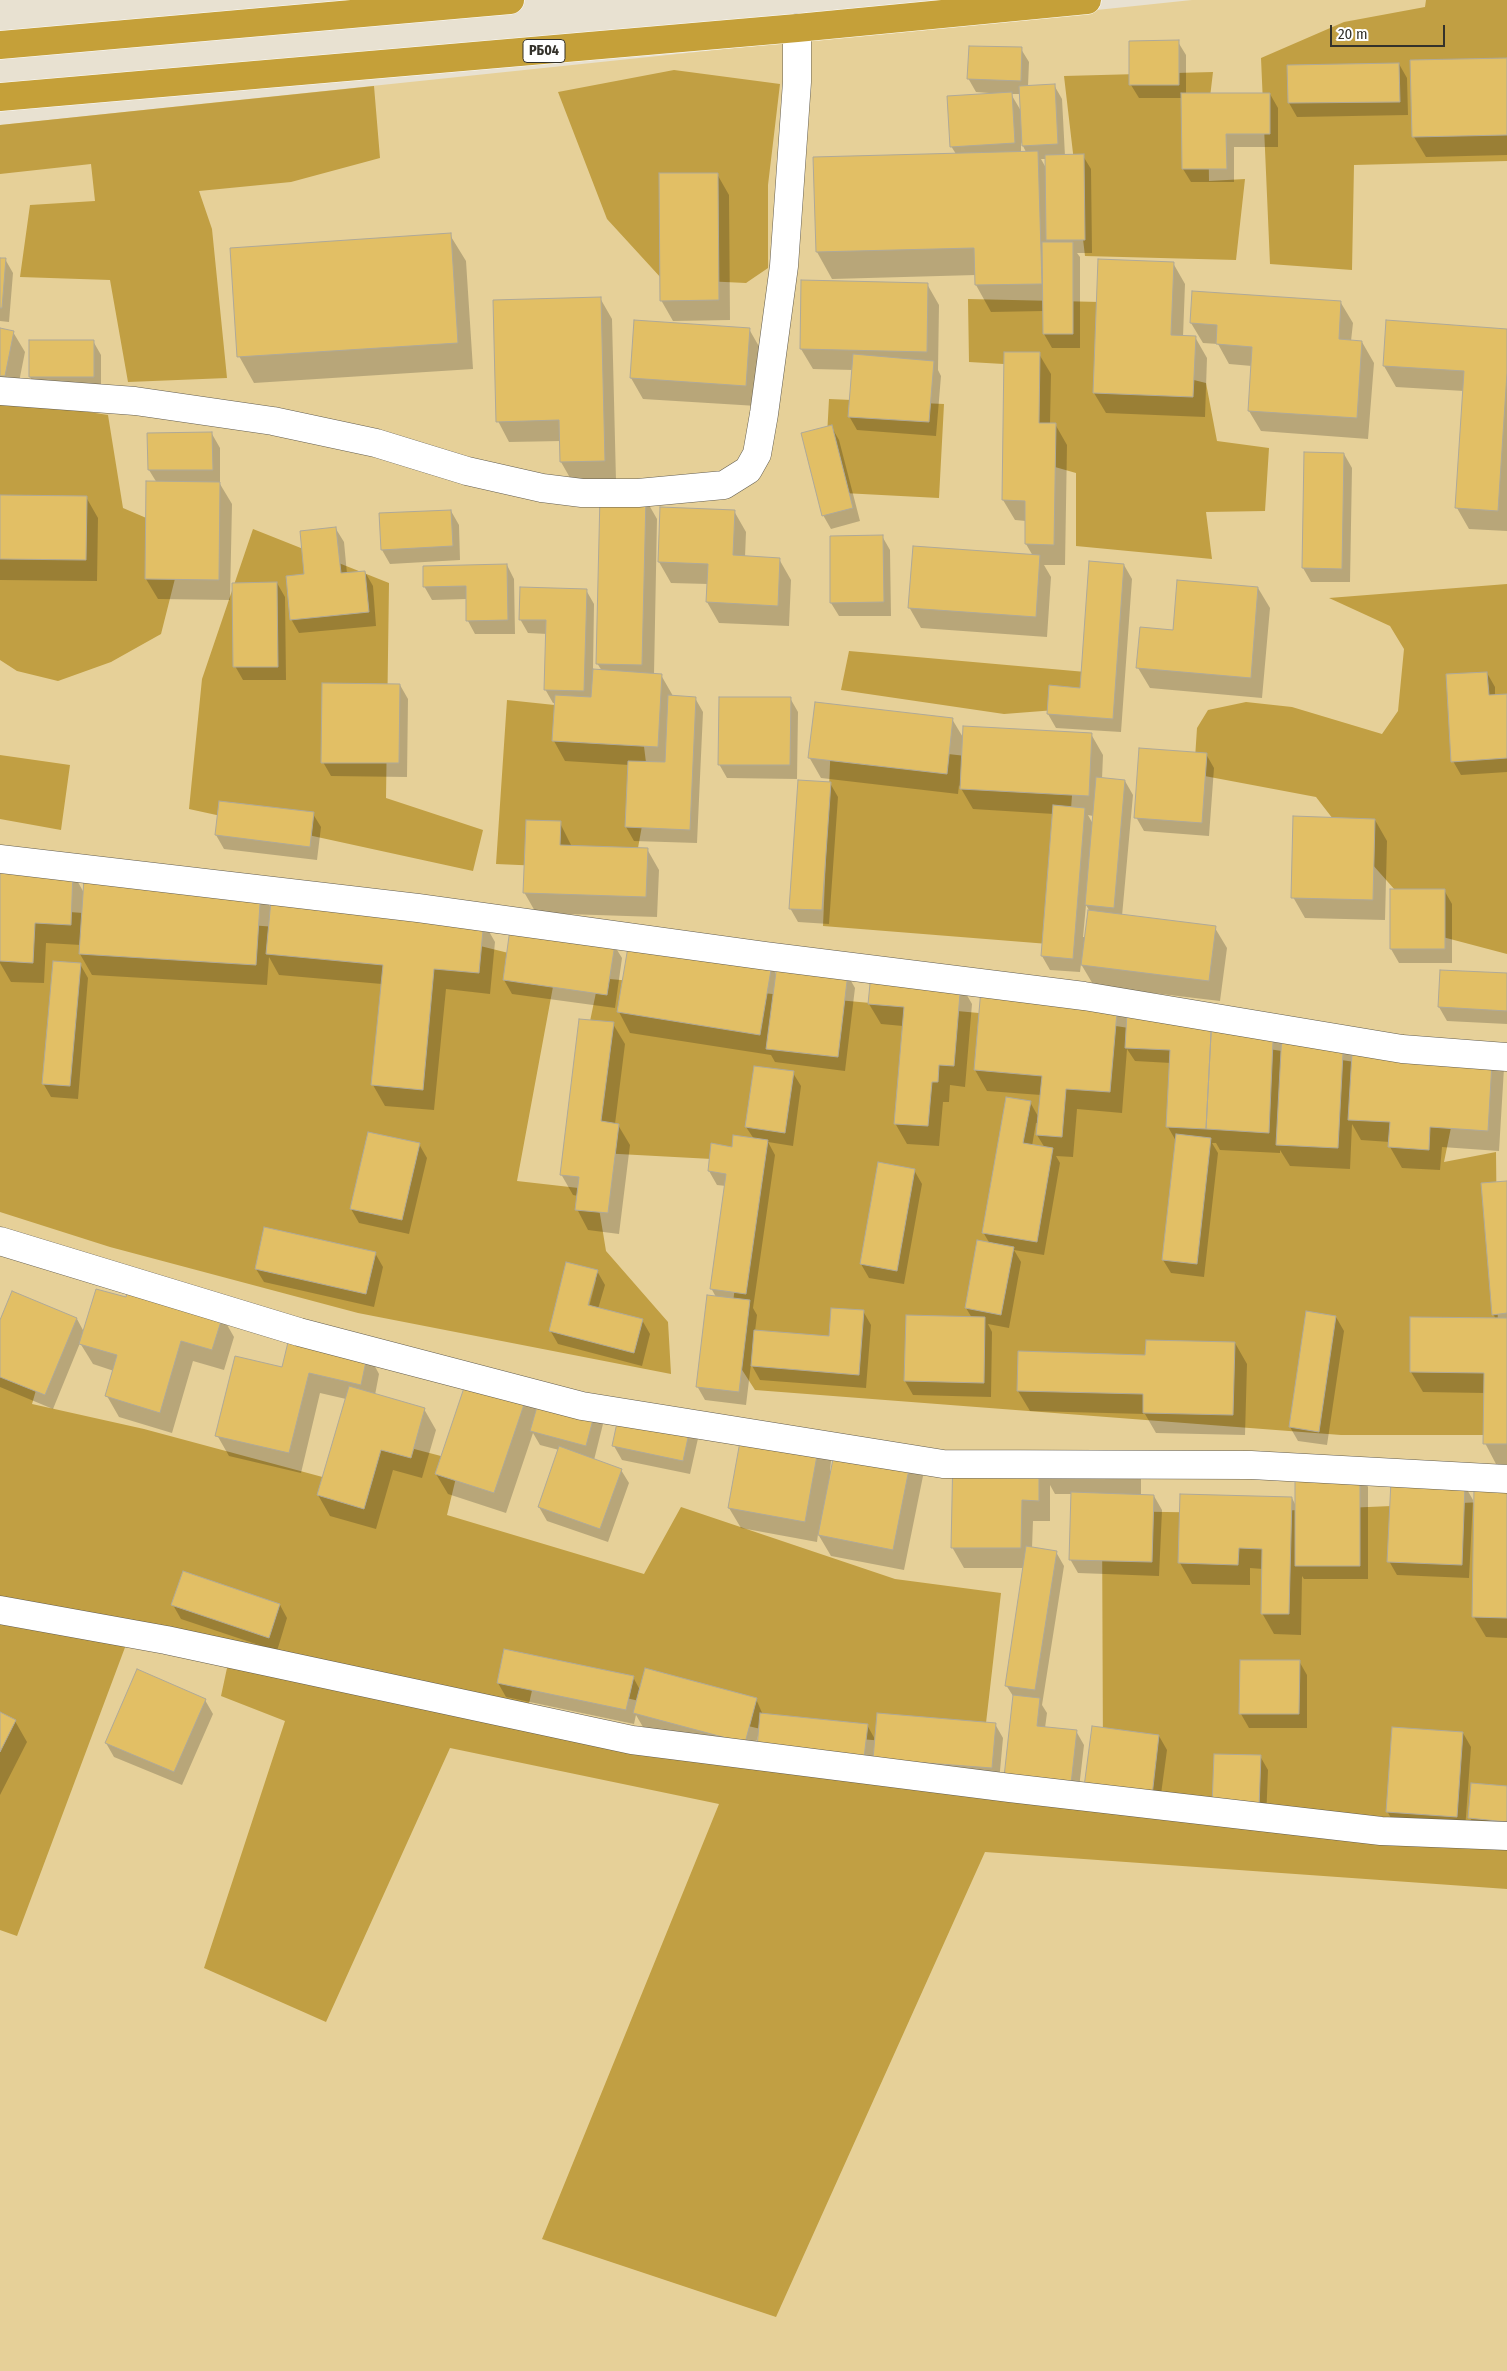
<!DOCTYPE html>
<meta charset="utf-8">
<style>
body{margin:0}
#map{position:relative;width:1507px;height:2371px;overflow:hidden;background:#e8e1d1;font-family:"Fira Sans Condensed",sans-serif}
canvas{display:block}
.scale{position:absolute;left:1330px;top:25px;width:115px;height:22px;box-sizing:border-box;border:2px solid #34322b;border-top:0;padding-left:6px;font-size:15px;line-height:18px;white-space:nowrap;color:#34322b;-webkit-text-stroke:4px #fff;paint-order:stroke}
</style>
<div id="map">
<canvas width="1507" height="2371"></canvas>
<div class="scale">20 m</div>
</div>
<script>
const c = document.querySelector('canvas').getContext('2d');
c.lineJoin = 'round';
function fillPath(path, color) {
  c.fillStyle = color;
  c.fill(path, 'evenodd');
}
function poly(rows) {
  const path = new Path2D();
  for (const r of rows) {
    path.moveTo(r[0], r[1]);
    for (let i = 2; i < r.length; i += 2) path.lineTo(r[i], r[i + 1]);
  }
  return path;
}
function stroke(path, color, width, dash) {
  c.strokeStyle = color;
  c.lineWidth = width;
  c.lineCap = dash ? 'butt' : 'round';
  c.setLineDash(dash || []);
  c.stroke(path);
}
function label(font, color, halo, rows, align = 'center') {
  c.font = font + ' "Fira Sans Condensed",sans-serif';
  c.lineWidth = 5;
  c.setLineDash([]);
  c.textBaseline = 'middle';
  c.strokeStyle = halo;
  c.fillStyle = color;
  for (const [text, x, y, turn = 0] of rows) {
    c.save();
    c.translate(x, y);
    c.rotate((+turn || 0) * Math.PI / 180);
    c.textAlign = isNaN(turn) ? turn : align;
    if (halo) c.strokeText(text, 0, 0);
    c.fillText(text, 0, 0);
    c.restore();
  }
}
const green = poly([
 [1192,0,1507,0,1507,2371,0,2371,0,125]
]);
const forest = poly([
 [1426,0,1507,0,1507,161,1354,165,1352,270,1270,264,1261,58,1344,22,1425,7],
 [674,70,780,84,768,185,768,268,746,283,662,279,607,219,558,92],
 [1213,72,1208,114,1209,181,1245,179,1236,260,1085,256,1064,76],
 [374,86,380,158,291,182,199,191,212,229,227,378,128,382,110,280,20,277,30,205,95,201,91,164,0,174,0,125],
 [968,299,1145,303,1153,370,1206,383,1217,441,1269,448,1265,511,1206,512,1212,559,1076,546,1076,473,1020,457,1021,365,969,362],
 [0,398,108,415,123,508,186,535,161,634,111,662,58,681,17,671,0,660],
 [829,399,944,404,939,498,824,492],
 [253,529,389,583,386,798,483,830,473,871,189,809,202,679],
 [1507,584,1507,954,1435,935,1340,828,1316,797,1194,774,1197,728,1208,710,1246,702,1292,707,1382,734,1398,711,1404,649,1390,626,1329,598],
 [849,651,1097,673,1094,707,1004,714,841,690],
 [507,700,640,714,649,787,634,870,496,864],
 [831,741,1074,768,1061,945,823,926],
 [0,755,70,765,61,830,0,819],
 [28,909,456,940,557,965,517,1181,596,1190,606,1251,668,1322,671,1374,358,1313,110,1247,0,1212,0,918],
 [599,978,1109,1025,1461,1078,1444,1162,1496,1152,1499,1435,1341,1435,755,1390,728,1348,749,1161,563,1151],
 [0,1331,49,1345,32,1404,144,1429,356,1486,376,1439,460,1461,447,1515,644,1574,681,1507,895,1579,1001,1593,983,1749,774,1732,535,1677,526,1717,1100,1798,1103,1761,1102,1511,1230,1513,1507,1501,1507,1889,985,1852,776,2317,542,2239,719,1804,450,1748,326,2022,204,1968,285,1721,221,1696,230,1654,130,1634,17,1936,0,1930]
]);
const shadow = poly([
 [1178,42,1186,55,1186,94,1270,94,1278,108,1278,147,1234,147,1234,182,1191,182,1183,169,1183,98,1139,98,1131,85],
 [1021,49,1029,62,1028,86,1054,85,1062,99,1065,156,1083,156,1091,169,1092,253,1077,253,1080,257,1080,348,1052,348,1044,334,1044,311,991,312,976,285,976,275,832,279,817,252,814,158,956,154,951,146,989,95,989,93,976,92,968,78],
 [1011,94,1020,94,1021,111],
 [1021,142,1026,152,1021,152],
 [1041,159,1046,159,1046,168],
 [1507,59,1507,155,1426,157,1414,137],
 [1399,64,1407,78,1408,115,1297,117,1289,103,1288,66],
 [717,174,729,195,730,320,673,321,661,300],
 [450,235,466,261,473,369,254,383,239,356],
 [0,259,5,259,13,273,9,322,0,321],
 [1173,263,1185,284,1183,337,1195,337,1207,358,1205,417,1106,413,1094,393],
 [927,284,939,305,938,370,941,376,936,436,857,430,849,416,853,370,813,369,801,349],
 [600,298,612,319,616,481,573,483,561,462,561,441,509,442,498,421],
 [1341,303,1353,323,1351,341,1362,342,1374,363,1368,439,1261,431,1249,411,1252,366,1229,364,1218,344,1203,343,1191,323],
 [635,322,749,329,761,350,757,406,643,399,631,378],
 [0,329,13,332,25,352,16,397,0,393],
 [1507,330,1507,531,1469,529,1457,508,1464,391,1396,387,1384,366],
 [93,341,101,355,101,391,38,391,30,377],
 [1039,354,1051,374,1050,424,1055,424,1067,445,1065,565,1044,565,1051,577,1047,637,921,628,909,607,1033,556,1026,544,1026,521,1015,520,1003,500],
 [831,426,839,440,860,521,831,529,823,515],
 [212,434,220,448,220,484,232,504,230,600,158,599,146,579,157,483,149,470],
 [1344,454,1352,468,1350,582,1311,582,1303,568],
 [0,496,86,497,98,518,97,581,0,580],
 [645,498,657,519,654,674,661,675,673,696,695,698,703,712,697,843,634,841,626,827,629,765,565,761,554,741,556,703,553,703,545,689,547,634,528,633,520,619,586,590,594,604,593,670,602,671,597,663],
 [451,511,459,525,460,560,390,564,382,550],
 [734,511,746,532,745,557,779,559,791,580,789,626,719,623,707,602,708,584,671,583,659,562],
 [336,529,344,542,347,574,365,572,373,586,376,626,299,633,291,619,305,576],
 [882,536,890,550,891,616,839,616,831,603],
 [507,565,514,579,515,634,475,634,468,621,467,599,432,600,424,586],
 [1124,565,1132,579,1121,732,1056,728,1048,714,1050,686,1081,689],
 [277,583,285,597,286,680,243,680,235,666],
 [1258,588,1270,608,1262,698,1150,688,1138,668],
 [1487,673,1495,687,1495,696,1507,696,1507,772,1461,775,1453,761],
 [400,685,408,699,407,777,331,776,323,762],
 [790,698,798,712,797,779,727,778,719,764],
 [952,719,964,739,1091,734,1103,755,1102,779,1125,781,1133,795,1122,916,1215,928,1227,948,1220,1001,1094,986,1081,964,1080,972,1050,970,1042,956,1054,814,973,809,959,785,958,794,821,778,809,757],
 [1088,815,1093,816,1093,824],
 [1086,905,1089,910,1085,937,1083,937],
 [1206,754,1214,768,1209,836,1144,831,1136,817],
 [830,783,838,797,829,924,798,922,790,908],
 [313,814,321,827,317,860,224,849,216,835],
 [1375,820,1387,841,1385,920,1305,918,1293,897],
 [560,823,572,847,647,849,659,870,657,917,536,913,524,892],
 [0,870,73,873,84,893,260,890,272,910,483,921,495,942,490,994,446,989,434,1110,385,1106,373,1085,382,984,279,975,269,957,267,985,92,975,80,954,81,945,46,943,44,983,11,982,0,963],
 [1444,890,1452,904,1452,963,1399,963,1391,949],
 [511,930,614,945,622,958,615,1008,512,994,504,980],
 [80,964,88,978,78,1099,51,1097,43,1083],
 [771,965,777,976,847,974,855,988,845,1071,775,1062,771,1055,630,1033,619,1012],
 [1507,974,1507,1024,1447,1021,1439,1007],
 [960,983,972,1004,965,1087,950,1085,949,1102,943,1102,939,1146,907,1144,895,1123,903,1026,881,1024,869,1004],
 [1118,1002,1128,1020,1504,1068,1499,1151,1442,1147,1440,1170,1402,1168,1390,1147,1390,1142,1361,1140,1352,1124,1350,1169,1290,1166,1280,1150,1280,1153,1220,1150,1216,1143,1212,1143,1218,1153,1204,1277,1171,1273,1163,1260,1176,1141,1168,1127,1171,1063,1135,1061,1127,1049,1122,1113,1077,1109,1073,1157,1056,1156,1060,1163,1044,1255,1014,1250,1021,1262,1009,1328,988,1324,992,1332,991,1397,913,1395,905,1381,907,1317,972,1318,966,1308,990,1244,983,1232,1030,1102,1039,1118,1041,1095,987,1091,975,1070],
 [1036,1123,1038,1123,1037,1135,1045,1148,1032,1146],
 [613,1024,625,1044,615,1124,618,1125,630,1145,619,1234,588,1230,577,1209,578,1196,573,1195,561,1174],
 [793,1073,801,1086,793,1146,768,1142,775,1155,753,1308,757,1315,755,1331,830,1338,863,1311,871,1325,866,1388,760,1380,751,1364,746,1405,705,1400,697,1386,716,1297,711,1288,726,1186,717,1185,709,1171,733,1148,754,1139,746,1127],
 [419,1144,427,1158,409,1234,359,1223,351,1209],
 [914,1170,922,1184,904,1284,869,1278,861,1264],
 [1507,1182,1507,1464,1496,1464,1485,1443,1485,1393,1423,1392,1411,1372,1496,1319,1493,1314],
 [375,1253,383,1267,374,1307,264,1282,256,1269],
 [597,1271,605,1285,598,1309,642,1320,650,1334,642,1366,558,1344,550,1330],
 [594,1280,596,1280,588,1311,585,1311],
 [127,1299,222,1316,234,1337,224,1370,193,1361,172,1433,119,1417,107,1396,114,1371,93,1364,80,1343,53,1409,0,1387,0,1323,77,1319,84,1332],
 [1336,1317,1344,1331,1327,1445,1298,1441,1290,1427],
 [1235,1343,1247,1364,1245,1435,1156,1433,1145,1414,1030,1411,1018,1391,1147,1356],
 [368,1353,379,1374,375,1395,424,1409,436,1430,422,1478,393,1470,376,1529,330,1516,318,1495,346,1399,320,1393,301,1473,229,1456,217,1435,283,1368],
 [472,1368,605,1416,594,1460,621,1470,629,1483,608,1542,547,1521,539,1507,559,1450,540,1445,533,1433,506,1513,448,1494,436,1474],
 [699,1434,690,1474,622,1460,614,1446],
 [819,1440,831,1461,830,1471,832,1471,911,1455,923,1476,904,1570,831,1556,818,1534,817,1542,741,1528,729,1508],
 [954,1454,1141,1469,1141,1496,1154,1496,1162,1510,1159,1576,1078,1573,1070,1559,1072,1494,1055,1494,1050,1485,1050,1521,1033,1521,1032,1548,1056,1552,1064,1566,1042,1705,1047,1713,1045,1728,1076,1731,1084,1745,1078,1797,1006,1685,1024,1568,964,1568,952,1547],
 [1360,1473,1368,1487,1368,1579,1304,1579,1302,1576,1301,1635,1274,1634,1262,1613,1263,1569,1250,1568,1250,1585,1192,1584,1180,1563,1181,1495,1292,1498,1296,1506],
 [1465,1486,1473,1500,1469,1578,1397,1575,1389,1561],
 [1507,1490,1507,1638,1486,1637,1474,1617],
 [173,1605,280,1605,287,1618,277,1651,181,1619],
 [1299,1661,1307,1675,1307,1728,1249,1728,1241,1714],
 [633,1677,640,1690,756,1699,763,1715,867,1725,876,1741,995,1724,1003,1738,999,1782,882,1772,873,1756,871,1772,758,1736,752,1756,643,1727,636,1715,634,1724,506,1697,498,1683],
 [205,1700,213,1714,182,1785,114,1757,106,1743],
 [0,1713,15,1721,27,1742,0,1795],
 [1093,1728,1159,1736,1167,1750,1159,1809],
 [1463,1733,1471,1747,1465,1830,1395,1825,1387,1811],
 [1260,1756,1268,1770,1266,1821,1221,1819],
 [1507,1788,1507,1834,1478,1832,1470,1818]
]);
const building = poly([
 [1179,40,1179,85,1129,85,1129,41,1179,40],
 [969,46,1022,47,1021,81,967,79,969,46],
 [1507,58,1507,135,1412,137,1410,60,1507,58],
 [1399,63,1400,102,1288,103,1287,65,1399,63],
 [1055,84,1058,144,1022,146,1019,86,1055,84],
 [1012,92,1015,143,950,147,947,96,1012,92],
 [1181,93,1270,93,1270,134,1226,134,1227,169,1182,169,1181,93],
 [1038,151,1042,284,975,285,974,248,816,252,813,157,1038,151],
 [1084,154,1085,240,1046,240,1045,155,1084,154],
 [659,173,718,173,719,300,660,301,659,173],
 [451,233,458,343,237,357,230,248,451,233],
 [1042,242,1073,242,1073,334,1043,334,1042,242],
 [0,258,6,258,2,308,0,308,0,258],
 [1098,259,1174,262,1171,335,1196,336,1193,397,1093,393,1098,259],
 [801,280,928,283,927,352,800,349,801,280],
 [1192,291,1341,301,1339,339,1362,341,1357,418,1248,411,1252,347,1216,344,1217,325,1190,323,1192,291],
 [601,297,605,461,560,462,559,420,496,422,493,300,601,297],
 [634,320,750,328,746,386,630,378,634,320],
 [1386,320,1507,329,1507,373,1498,511,1455,508,1464,371,1383,366,1386,320],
 [0,328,14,331,5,376,0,376,0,328],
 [29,340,94,340,94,377,29,377,29,340],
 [1004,352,1040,352,1039,423,1056,423,1054,545,1025,544,1025,501,1002,500,1004,352],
 [853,354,934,361,929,422,848,417,853,354],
 [832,425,853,508,822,516,801,433,832,425],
 [212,432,213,470,148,470,147,433,212,432],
 [1304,452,1344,453,1342,569,1302,568,1304,452],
 [146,481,220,482,219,580,145,579,146,481],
 [0,495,87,496,86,560,0,559,0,495],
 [600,496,646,497,642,665,596,664,600,496],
 [660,507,735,510,733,555,780,558,778,606,706,602,708,564,658,562,660,507],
 [451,510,453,546,381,550,379,513,451,510],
 [336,527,341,573,365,571,369,612,290,620,286,576,304,574,300,531,336,527],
 [883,535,884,602,830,603,830,536,883,535],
 [913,546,1040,555,1036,617,908,608,913,546],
 [1089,561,1124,564,1113,719,1047,714,1049,685,1080,688,1089,561],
 [507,564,508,620,466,621,466,586,423,587,423,566,507,564],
 [1177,580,1258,587,1251,678,1136,668,1140,627,1173,630,1177,580],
 [277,582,278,667,233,667,232,583,277,582],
 [520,587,587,589,584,691,544,690,546,620,519,620,520,587],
 [593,669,662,674,658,747,552,741,555,695,591,697,593,669],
 [1487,672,1489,695,1507,694,1507,758,1451,762,1446,674,1487,672],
 [322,683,400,684,399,763,321,763,322,683],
 [668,695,696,697,690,830,625,827,628,761,665,762,668,695],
 [719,697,791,697,790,765,718,765,719,697],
 [815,702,953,718,947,774,808,758,815,702],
 [963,726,1092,733,1089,796,960,789,963,726],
 [1139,748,1207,753,1202,823,1134,818,1139,748],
 [1096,777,1125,780,1114,908,1085,905,1096,777],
 [798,780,831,782,822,910,789,909,798,780],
 [219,801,314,812,310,847,215,835,219,801],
 [1053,805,1085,808,1073,959,1041,956,1053,805],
 [1293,816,1375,819,1373,900,1291,898,1293,816],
 [526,820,561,821,560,845,648,848,646,897,523,893,526,820],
 [0,869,73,872,71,925,35,923,33,963,0,961,0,869],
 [84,879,261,889,256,965,79,954,84,879],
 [1390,889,1445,889,1445,949,1390,949,1390,889],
 [271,900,484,920,479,973,434,969,423,1090,371,1085,383,965,266,954,271,900],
 [1088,910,1216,926,1209,981,1081,965,1088,910],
 [510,929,615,944,607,995,503,980,510,929],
 [629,941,772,964,760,1035,617,1012,629,941],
 [53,961,81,963,70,1086,42,1084,53,961],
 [777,964,848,973,838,1057,766,1049,777,964],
 [1440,970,1507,973,1507,1011,1438,1007,1440,970],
 [871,974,961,982,954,1066,939,1065,938,1082,932,1082,928,1126,894,1124,904,1007,868,1004,871,974],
 [981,989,1118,1001,1110,1092,1066,1089,1062,1137,1036,1135,1042,1076,974,1070,981,989],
 [1127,1012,1212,1015,1206,1129,1166,1127,1170,1050,1125,1048,1127,1012],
 [1212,1015,1274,1019,1269,1133,1206,1129,1212,1015],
 [579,1019,614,1022,601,1121,619,1124,608,1213,575,1210,579,1177,560,1175,579,1019],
 [1282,1032,1344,1035,1338,1148,1276,1145,1282,1032],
 [1353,1037,1493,1046,1488,1131,1430,1127,1429,1150,1388,1147,1390,1122,1348,1120,1353,1037],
 [754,1066,794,1071,785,1133,745,1127,754,1066],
 [1006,1097,1031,1101,1023,1143,1053,1148,1037,1242,982,1233,1006,1097],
 [368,1132,420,1143,402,1220,350,1209,368,1132],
 [1176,1134,1211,1138,1197,1264,1162,1260,1176,1134],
 [733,1135,768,1140,746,1294,710,1289,726,1174,708,1171,711,1143,732,1147,733,1135],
 [878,1162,915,1169,897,1271,860,1264,878,1162],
 [1507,1181,1507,1313,1492,1315,1481,1183,1507,1181],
 [264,1227,376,1252,366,1294,255,1269,264,1227],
 [977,1240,1014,1247,1001,1315,965,1308,977,1240],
 [566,1262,598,1270,588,1305,643,1319,634,1353,549,1331,566,1262],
 [129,1287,223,1315,212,1350,181,1341,160,1413,105,1396,117,1355,79,1344,96,1289,126,1297,129,1287],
 [12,1291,77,1318,45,1395,0,1377,0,1320,12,1291],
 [707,1295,750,1300,739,1392,696,1387,707,1295],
 [831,1308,864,1310,859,1375,751,1366,754,1330,829,1336,831,1308],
 [1306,1311,1336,1316,1319,1432,1289,1427,1306,1311],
 [906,1315,985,1317,984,1383,904,1381,906,1315],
 [1410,1317,1507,1318,1507,1444,1483,1444,1484,1373,1410,1372,1410,1317],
 [290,1334,368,1352,361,1385,309,1373,289,1453,215,1436,235,1356,282,1367,290,1334],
 [1146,1340,1235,1342,1233,1415,1143,1413,1143,1394,1017,1391,1018,1351,1145,1355,1146,1340],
 [471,1367,530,1387,494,1493,435,1474,471,1367],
 [349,1386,425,1408,411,1458,381,1450,364,1509,317,1495,349,1386],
 [543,1386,598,1401,586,1446,530,1431,543,1386],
 [621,1404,692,1419,683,1461,612,1446,621,1404],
 [743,1425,820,1439,805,1522,728,1508,743,1425],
 [837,1439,912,1454,893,1550,818,1535,837,1439],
 [559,1446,622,1469,600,1529,538,1507,559,1446],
 [953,1453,1039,1454,1039,1501,1022,1500,1021,1548,951,1548,953,1453],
 [1295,1472,1360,1472,1360,1566,1295,1566,1295,1472],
 [1391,1481,1465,1485,1462,1565,1387,1562,1391,1481],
 [1474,1488,1507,1489,1507,1618,1472,1617,1474,1488],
 [1071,1492,1154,1495,1152,1562,1069,1560,1071,1492],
 [1180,1494,1292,1497,1289,1614,1261,1614,1262,1549,1239,1548,1238,1565,1178,1563,1180,1494],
 [1026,1546,1057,1551,1035,1690,1005,1686,1026,1546],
 [183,1571,280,1604,269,1638,171,1605,183,1571],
 [504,1649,634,1676,626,1710,497,1683,504,1649],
 [1240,1660,1300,1660,1299,1714,1239,1714,1240,1660],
 [645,1668,757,1698,745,1743,633,1713,645,1668],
 [137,1669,206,1699,174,1772,105,1743,137,1669],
 [1013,1695,1040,1698,1037,1726,1077,1730,1071,1784,1004,1777,1013,1695],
 [0,1712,16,1720,0,1752,0,1712],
 [760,1713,868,1724,864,1758,757,1747,760,1713],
 [877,1713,996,1723,992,1768,873,1759,877,1713],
 [1092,1726,1159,1735,1152,1796,1084,1787,1092,1726],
 [1392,1727,1463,1732,1457,1817,1386,1812,1392,1727],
 [1214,1754,1261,1755,1259,1808,1212,1806,1214,1754],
 [1471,1783,1507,1786,1507,1822,1468,1818,1471,1783]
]);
const minor = poly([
 [0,391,135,401,273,421,376,443,467,471,542,488,582,493,638,493,724,485,748,470,757,454,764,414,784,266,797,82,797,28],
 [0,859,418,908,766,956,1084,996,1402,1049,1507,1057],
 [0,1241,299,1332,582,1406,943,1464,1251,1465,1507,1479],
 [0,1610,166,1640,632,1740,1010,1788,1381,1831,1507,1836]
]);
const highway = poly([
 [0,45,510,0],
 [0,97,797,28,1087,0]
]);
const shields = [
 [544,51,42]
];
const shieldNames = [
 ["РБ04",544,51]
];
fillPath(green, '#e6d098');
fillPath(forest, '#c19f43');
fillPath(shadow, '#0003');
fillPath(building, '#e2bf65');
stroke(building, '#afa999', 1);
stroke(minor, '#645e50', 29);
stroke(highway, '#fff', 29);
stroke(minor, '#fff', 28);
stroke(highway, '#c5a039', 28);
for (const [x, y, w] of shields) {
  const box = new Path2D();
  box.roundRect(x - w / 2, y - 11.5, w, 23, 4);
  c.fillStyle = '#fff';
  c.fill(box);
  stroke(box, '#34322b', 1);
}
label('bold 14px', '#34322b', null, shieldNames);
</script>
